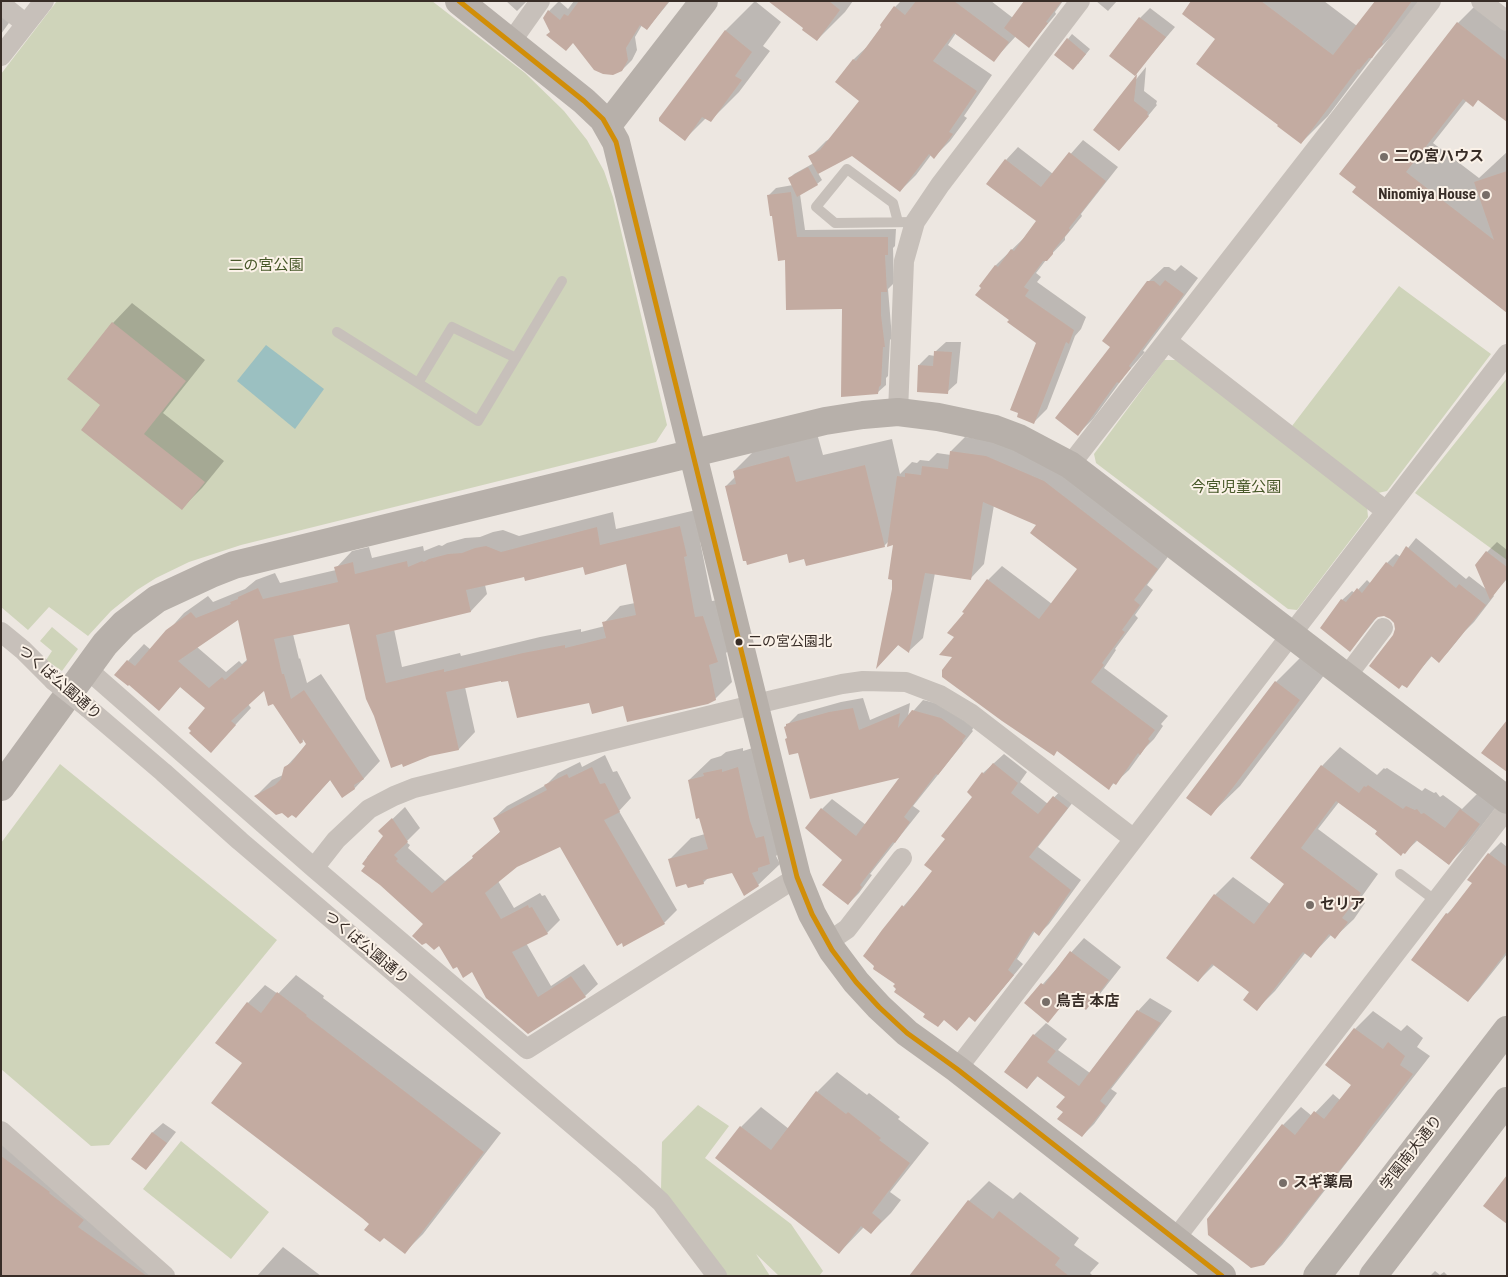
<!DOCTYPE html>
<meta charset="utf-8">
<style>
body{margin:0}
#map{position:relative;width:1508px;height:1277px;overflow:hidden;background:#ede7e1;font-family:"Roboto Condensed",sans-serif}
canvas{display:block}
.frame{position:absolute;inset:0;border:2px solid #382d27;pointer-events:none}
</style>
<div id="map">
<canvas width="1508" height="1277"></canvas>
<div class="frame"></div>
</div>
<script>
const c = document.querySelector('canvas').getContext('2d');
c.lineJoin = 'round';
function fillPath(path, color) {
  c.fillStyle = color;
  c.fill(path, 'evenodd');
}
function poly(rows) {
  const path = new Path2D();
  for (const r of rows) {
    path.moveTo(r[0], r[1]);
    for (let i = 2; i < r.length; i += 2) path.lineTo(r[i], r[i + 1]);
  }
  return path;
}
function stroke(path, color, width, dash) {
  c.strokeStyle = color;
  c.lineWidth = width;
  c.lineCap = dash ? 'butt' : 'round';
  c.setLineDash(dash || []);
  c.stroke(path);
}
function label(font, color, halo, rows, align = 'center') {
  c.font = font + ' "Roboto Condensed","Noto Sans JP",sans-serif';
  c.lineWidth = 4;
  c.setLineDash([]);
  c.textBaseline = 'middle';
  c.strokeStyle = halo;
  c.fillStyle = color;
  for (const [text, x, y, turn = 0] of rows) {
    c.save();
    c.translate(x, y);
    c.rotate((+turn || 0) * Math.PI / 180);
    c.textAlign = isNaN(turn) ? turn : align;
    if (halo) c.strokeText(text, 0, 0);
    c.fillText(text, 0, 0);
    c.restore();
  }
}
const green = poly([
 [57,1,432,1,525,73,564,111,587,140,604,171,613,197,667,425,656,442,241,545,189,562,156,578,137,590,111,611,88,636,49,607,28,630,1,607,1,74],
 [1399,286,1491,354,1387,491,1378,493,1292,426],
 [1164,360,1177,360,1367,506,1368,517,1297,610,1288,609,1096,463,1094,454],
 [1507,378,1507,560,1415,493],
 [52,627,78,649,62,671,46,660,52,651,40,641],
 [60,764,277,940,109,1145,91,1146,1,1069,1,843],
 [698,1105,729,1126,705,1158,791,1224,823,1271,819,1276,779,1276,756,1254,770,1276,726,1276,661,1190,662,1142],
 [181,1141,269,1212,231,1259,143,1189]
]);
const water = poly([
 [266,345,324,389,295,429,237,381]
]);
const shadow = poly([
 [506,1,527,1,517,11],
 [559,1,568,9,574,1,670,1,647,29,642,25,635,37,637,50,632,60,622,70,574,42,551,32,549,11],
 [755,1,781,22,763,46,770,51,739,92,710,121,706,118,685,139,660,118,726,30],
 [770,1,853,1,845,12,817,40,805,28],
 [901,1,991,1,1013,18,1025,1,1063,1,1055,12,1056,14,1029,46,1016,36,994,60,956,33,948,45,992,75,964,116,967,118,950,141,934,157,931,155,916,175,900,191,853,154,818,173,822,180,817,184,800,194,805,230,896,229,895,246,893,248,894,283,888,289,892,338,890,340,888,376,886,378,886,385,878,392,843,308,786,258,768,196,776,188,793,185,789,179,794,174,814,163,810,157,826,141,832,138,861,100,837,82,854,59,870,44,895,7],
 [1096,1,1117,1,1108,11],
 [1192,1,1324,1,1357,26,1377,1,1419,1,1399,29,1377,51,1328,116,1301,143,1279,125],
 [1480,1,1507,10,1507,121,1479,99,1467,100,1433,143,1479,178,1507,152,1507,311,1354,192,1458,23],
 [1150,8,1175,27,1135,74,1111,56,1140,18],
 [1,12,11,20,1,34],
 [1072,34,1090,49,1078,64,1068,39],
 [1146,67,1144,91,1157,101,1156,104,1157,105,1129,139,1095,130],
 [1083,140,1118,167,1081,214,1082,216,1065,237,1065,240,1046,260,1036,273,1041,277,1037,282,1086,317,1081,329,1075,336,1047,409,1034,422,1037,342,1010,320,980,286,996,265,1025,237,1037,221,1006,160,1018,147,1053,174],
 [1181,265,1198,278,1143,351,1145,352,1125,375,1093,419,1078,434,1111,346,1148,282,1164,267,1169,267,1175,271],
 [132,303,205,360,163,413,224,461,202,488,182,508,102,405,113,323],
 [946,342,961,342,957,383,947,392,919,365,929,355,935,356,936,351],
 [816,430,823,455,892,439,900,474,912,462,917,463,920,460,929,461,937,453,951,455,951,451,965,437,1000,442,1058,467,1170,554,1147,585,1153,590,1135,615,1138,618,1115,649,1116,650,1104,668,1168,716,1161,724,1163,726,1154,739,1145,748,1129,770,1115,783,1114,783,1109,788,954,656,956,637,966,613,988,580,1002,566,1052,604,1078,569,1038,524,994,505,984,564,971,578,935,573,923,638,909,651,899,644,878,666,893,589,894,544,889,541,884,546,805,558,788,552,726,486,735,477,734,471,761,444],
 [696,510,703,538,700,541,712,601,719,600,734,645,726,653,732,682,715,699,624,705,590,701,509,679,465,687,475,732,459,749,430,755,404,766,350,623,293,634,299,659,300,658,307,683,321,674,380,761,355,788,331,779,296,817,256,796,272,780,283,775,285,768,307,744,304,739,302,741,265,689,248,704,251,708,211,751,206,708,181,686,159,710,128,661,144,644,151,650,184,613,208,596,213,602,245,589,256,580,275,573,280,583,336,570,336,568,352,551,369,547,372,558,423,546,424,551,439,545,442,546,447,543,465,538,480,537,493,532,503,530,519,536,613,512,616,529],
 [627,563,635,603,620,606,604,623,605,626,581,632,581,629,540,637,461,656,460,653,402,667,394,629,471,611,487,594,485,585,525,576,584,566],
 [239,618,248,659,242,664,239,661,226,672,197,647],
 [1416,538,1466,579,1469,576,1487,590,1487,552,1497,542,1507,550,1507,579,1493,595,1494,596,1474,622,1465,631,1448,652,1439,661,1432,656,1406,686,1394,635,1396,629,1395,622,1391,618,1384,615,1378,616,1350,651,1342,600,1352,591,1355,593,1367,580,1371,584,1387,563,1396,554,1401,557],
 [1305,653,1328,670,1240,786,1211,814,1276,682],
 [863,698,870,720,910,703,908,717,923,700,952,707,975,725,972,730,973,731,913,806,920,811,870,874,872,875,859,893,848,904,843,860,822,809,832,799,866,825,902,775,799,751,788,737,787,725,798,714,841,702],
 [759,746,791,841,776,856,780,864,758,885,733,872,709,877,703,883,670,859,691,838,705,834,689,780,711,759,721,756,726,752,743,748,743,751],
 [1340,747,1377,775,1384,768,1385,769,1387,768,1422,791,1425,788,1434,793,1436,792,1440,797,1443,795,1462,809,1479,792,1498,805,1467,845,1448,864,1418,840,1405,852,1339,802,1318,829,1378,874,1360,899,1365,903,1354,919,1335,937,1332,934,1311,956,1306,952,1275,991,1257,1009,1251,992,1215,964,1198,981,1167,958,1215,895,1233,877,1270,904,1286,884,1252,858,1322,766],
 [1004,754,1027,772,1020,782,1048,804,1064,787,1077,797,1038,847,1081,880,1049,924,1039,934,1035,931,1017,959,1023,964,985,1010,945,1019,927,1014,896,984,883,930,934,871,947,838,974,796,968,792,983,773],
 [605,755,613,772,617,771,631,798,619,811,677,910,664,923,560,845,516,866,498,881,514,908,540,893,542,896,545,895,560,920,547,933,526,943,551,986,584,964,598,984,585,996,528,1033,472,971,439,944,424,924,366,866,367,857,384,836,380,831,405,807,420,828,406,842,410,845,408,848,445,881,474,857,501,831,494,818,507,806,546,785,558,773,580,762,582,767],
 [1501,842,1507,847,1507,954,1479,989,1468,1001,1447,914,1459,903,1474,883,1469,880,1489,854],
 [1084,938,1121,967,1099,995,1086,1008,1070,996,1048,1021,1026,1003],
 [296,975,324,996,323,998,501,1133,423,1234,405,1252,371,1223,243,1062,248,1003,265,985,278,994],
 [1150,998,1172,1011,1111,1089,1117,1093,1094,1124,1082,1136,1064,1112,1066,1096,1038,1076,1027,1088,1034,1035,1046,1023,1067,1039,1058,1050,1090,1073,1138,1011],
 [1373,1011,1401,1031,1407,1025,1423,1038,1417,1047,1430,1056,1282,1245,1264,1264,1283,1125,1301,1107,1312,1116,1333,1094,1340,1100,1353,1084,1355,1029],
 [837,1072,867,1095,869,1093,900,1117,898,1119,929,1143,890,1192,901,1200,891,1213,871,1233,864,1227,839,1253,741,1127,761,1107,789,1129,817,1092],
 [163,1123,176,1132,155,1159,146,1169,133,1159,153,1132],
 [1,1132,154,1276,1,1276],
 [989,1181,1013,1199,1020,1192,1079,1238,1074,1245,1099,1263,1090,1273,1093,1276,911,1276,969,1201],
 [283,1247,321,1276,257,1276],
 [1435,1271,1440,1275,1444,1272,1448,1276,1430,1276]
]);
const building = poly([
 [579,1,669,1,647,30,640,25,626,48,628,60,622,71,613,75,603,74,594,70,573,43,566,51,546,35,550,32,543,18,548,10,560,20,564,14,568,16],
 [768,1,829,1,840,10,817,41,802,30,803,28],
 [916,1,954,1,1009,42,994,62,954,33,933,61,977,91,949,132,953,134,934,159,929,154,900,192,852,156,818,174,808,156,820,150,859,101,835,82,853,59,856,61,881,27,880,25,894,6,905,15],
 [1024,1,1062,1,1046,22,1048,23,1029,48,1004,28],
 [1191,1,1261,1,1333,55,1375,1,1412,1,1382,42,1383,44,1376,52,1372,58,1369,58,1359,70,1358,69,1301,144,1277,126,1278,125,1196,64,1215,39,1182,14],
 [1139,17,1166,37,1135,76,1109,56],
 [1457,22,1507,61,1507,122,1478,100,1473,107,1463,99,1406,172,1494,240,1474,182,1507,171,1507,313,1352,192,1356,187,1339,174],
 [725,30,752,52,735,76,742,80,711,122,702,117,685,141,659,121,659,118],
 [1067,38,1086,54,1073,70,1054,55],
 [1137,74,1134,101,1148,112,1147,114,1149,116,1119,151,1093,130],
 [1069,152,1106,181,1069,228,1070,230,1053,251,1053,254,1047,261,1043,261,1024,287,1029,290,1025,296,1074,330,1069,344,1066,342,1034,424,1017,417,1018,413,1010,410,1036,343,1007,322,1009,320,975,295,981,288,979,286,995,265,998,267,1011,249,1014,251,1036,221,986,184,1005,159,1041,187],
 [808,167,818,185,797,197,788,178],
 [791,192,797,237,888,237,888,255,885,255,887,292,881,292,881,315,885,347,883,347,881,385,879,387,878,394,841,397,842,309,786,310,785,260,778,261,772,216,770,216,767,195],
 [1165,280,1184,294,1129,366,1131,368,1119,383,1117,382,1078,436,1055,418,1110,347,1102,341,1147,281,1154,281,1160,286],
 [112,322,186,381,144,434,205,482,182,510,81,430,100,405,67,379],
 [934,351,952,352,948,394,917,392,918,365,933,366],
 [950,451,986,456,1044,481,1158,569,1134,600,1140,605,1122,630,1125,632,1102,663,1104,665,1091,682,1155,730,1148,739,1150,741,1140,755,1138,753,1116,785,1113,783,1109,790,1057,751,1054,756,1002,721,942,677,942,670,952,657,939,655,954,637,947,633,964,613,962,612,987,579,1039,619,1077,569,1030,533,1036,525,983,502,971,580,925,573,909,653,898,645,876,669,892,589,892,580,888,579,893,545,887,547,897,476,905,477,905,473,921,475,922,466,948,469],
 [789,456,796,482,865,465,885,547,806,566,804,559,789,563,787,554,747,565,746,561,743,561,725,486,736,484,733,471],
 [680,526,687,556,684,557,695,617,703,616,718,662,709,665,716,700,708,704,627,722,623,706,592,714,589,703,517,718,508,681,501,682,501,681,446,692,459,750,430,756,403,767,402,764,391,768,374,716,366,699,349,624,274,639,282,674,284,674,291,699,304,690,364,779,354,785,355,789,342,798,330,780,296,818,292,815,288,818,282,813,276,815,254,796,275,785,281,779,284,767,291,763,306,744,302,738,303,742,300,744,273,704,268,706,264,691,231,721,236,725,211,753,189,733,191,731,188,728,205,708,180,687,159,711,129,685,128,686,114,675,127,660,135,666,166,630,191,612,196,618,231,604,230,602,238,599,238,597,258,588,263,599,338,582,334,567,353,562,355,574,407,561,408,567,422,561,424,562,429,559,448,554,462,553,475,548,486,546,501,552,597,527,600,545],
 [626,564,636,615,602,622,606,638,565,648,565,645,523,653,444,672,444,669,386,683,376,635,471,612,466,590,520,578,524,577,525,581,583,567,585,575],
 [238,620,247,661,225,680,222,677,209,688,178,661],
 [1406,546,1456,588,1459,584,1486,605,1439,663,1431,656,1407,688,1402,685,1399,689,1369,666,1393,635,1395,629,1394,623,1390,619,1384,616,1378,617,1374,620,1350,652,1320,628,1341,599,1346,602,1357,588,1362,593,1386,562,1393,567],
 [1486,551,1507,567,1507,578,1490,600,1475,565],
 [1275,681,1300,700,1211,816,1186,798],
 [853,708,859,730,900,713,898,728,912,710,941,718,966,736,962,741,963,743,938,775,936,774,904,817,910,822,895,843,893,842,860,885,862,887,848,905,822,885,842,860,805,828,821,808,856,836,899,778,810,799,798,753,789,755,785,739,787,738,784,727,786,726,786,724,829,712],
 [1507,720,1507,772,1481,753],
 [993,763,1018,783,1011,793,1038,814,1053,796,1068,808,1029,857,1071,890,1039,936,1033,931,1008,970,1014,975,975,1022,969,1017,957,1031,944,1020,938,1027,923,1017,925,1014,894,992,896,989,893,986,895,984,873,969,874,966,863,956,882,930,902,905,904,907,932,871,924,865,945,839,941,836,972,797,967,792,982,772,984,774],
 [1321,765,1359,793,1364,786,1366,787,1368,785,1403,809,1406,806,1415,810,1417,809,1421,814,1424,813,1445,828,1460,809,1480,824,1449,865,1416,840,1405,854,1403,853,1401,856,1375,834,1377,831,1336,801,1301,848,1361,893,1342,918,1348,922,1335,939,1329,934,1311,958,1303,952,1257,1011,1243,1000,1249,992,1212,964,1198,982,1166,958,1214,894,1254,924,1284,884,1250,858],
 [592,767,600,784,605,783,620,812,604,820,665,924,623,947,622,943,617,946,560,847,517,867,485,893,501,919,528,905,529,908,532,907,548,934,512,952,538,997,571,976,586,997,528,1034,486,998,472,972,463,978,457,967,453,969,439,946,434,950,426,943,422,945,412,936,423,924,380,885,361,871,365,866,362,864,383,836,378,831,392,818,408,842,394,855,398,859,396,861,432,893,473,858,472,856,500,832,493,818,547,790,544,785,567,774,569,778],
 [738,767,750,821,756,838,764,836,770,864,758,868,758,871,752,873,759,886,744,896,732,873,703,880,704,884,688,888,686,884,676,887,668,859,708,849,699,818,696,819,688,780,704,776,703,773,722,769,722,772],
 [1488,853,1507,867,1507,951,1468,1002,1411,960,1446,913,1448,914,1472,883,1467,880],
 [1070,951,1109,980,1086,1010,1069,997,1048,1023,1024,1003,1041,983,1044,985],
 [277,992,307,1015,306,1016,484,1152,405,1254,384,1238,380,1242,364,1230,369,1224,362,1218,211,1103,242,1063,215,1043,247,1002,261,1013],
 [1137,1010,1161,1023,1100,1101,1106,1106,1082,1137,1057,1119,1063,1112,1056,1107,1065,1097,1037,1076,1027,1089,1004,1072,1033,1034,1056,1051,1047,1062,1079,1086],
 [1354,1028,1383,1049,1388,1042,1405,1056,1400,1065,1413,1074,1368,1131,1359,1146,1264,1265,1251,1268,1208,1235,1207,1219,1282,1124,1295,1135,1314,1111,1324,1119,1351,1085,1325,1065],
 [816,1091,846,1114,848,1112,881,1138,879,1140,910,1163,872,1213,882,1221,871,1234,861,1226,839,1254,715,1158,740,1126,771,1150],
 [152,1132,167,1143,146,1170,131,1159],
 [1,1156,50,1192,49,1193,84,1220,78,1227,147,1276,1,1276],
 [1507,1175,1507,1224,1483,1206],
 [968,1200,993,1219,999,1211,1060,1258,1055,1265,1069,1276,909,1276]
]);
const lane = poly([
 [898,222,893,203,847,169,816,207,835,223,915,222],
 [337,332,478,421,562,281],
 [418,383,452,327,516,358],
 [1400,874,1436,901]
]);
const street = poly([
 [1481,1,1507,21],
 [1,4,26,24],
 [511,42,540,1],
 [1,56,44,1],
 [1167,341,1386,511],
 [898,412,904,261,915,222,940,185,1080,1],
 [1070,465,1431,1],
 [1,632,23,650,54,681],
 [87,669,314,868,527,1049,797,877],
 [1346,677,1383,628],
 [88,708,163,772,240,841,628,1172,661,1202,717,1276],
 [314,868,336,840,369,809,394,796,414,788,777,699,842,684,863,681,906,682,940,695,970,713,1134,839],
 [828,942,847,929,902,858],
 [957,1069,1507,354],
 [1,1131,165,1276],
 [1175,1239,1507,809]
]);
const secondary = poly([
 [459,1,584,101,603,119,616,142,797,877,812,914,832,950,856,982,879,1007,907,1033,957,1069,1222,1276],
 [608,125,704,1],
 [1,787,105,644,124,624,157,599,211,574,234,565,825,421,863,415,898,412,938,417,995,429,1019,438,1070,465,1507,800],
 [1317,1276,1507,1030],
 [1373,1276,1507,1101]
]);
const streetBridge = poly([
 [54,681,88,708]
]);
const bus1 = poly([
 [459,1,584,101,603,119,616,142,797,877,812,914,832,950,856,982,879,1007,907,1033,957,1069,1222,1276]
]);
const markers = [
 [1384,157,5,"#776e68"],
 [1486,195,5,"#776e68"],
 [739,642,4.5,"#382d27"],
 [1310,905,5,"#776e68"],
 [1046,1002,5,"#776e68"],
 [1283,1183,5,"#776e68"]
];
const busNames = [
 ["二の宮公園北",748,642]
];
const poiNames = [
 ["二の宮ハウス",1394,157],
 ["Ninomiya House",1476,195,"right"],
 ["セリア",1320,905],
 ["鳥吉 本店",1056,1002],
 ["スギ薬局",1293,1183]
];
const parkNames = [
 ["二の宮公園",266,266],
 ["今宮児童公園",1236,488]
];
const streetNames = [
 ["つくば公園通り",59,683,41],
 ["つくば公園通り",366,948,40],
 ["学園南大通り",1412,1153,-52]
];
fillPath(green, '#cfd4ba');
fillPath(water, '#9bc0c1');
fillPath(shadow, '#0003');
fillPath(building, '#c3aba1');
stroke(lane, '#c7c0ba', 10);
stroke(street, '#c7c0ba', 20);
stroke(secondary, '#b7b0aa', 28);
stroke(streetBridge, '#c7c0ba', 20);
stroke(bus1, '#d18e08', 5);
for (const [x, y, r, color] of markers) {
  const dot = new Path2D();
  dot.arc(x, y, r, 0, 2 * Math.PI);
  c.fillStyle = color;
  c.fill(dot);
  stroke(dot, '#fbf2e8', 2);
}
label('14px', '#382d27', '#fbf2e8', busNames, 'left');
label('bold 15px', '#382d27', '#fbf2e8', poiNames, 'left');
label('15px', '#475829', '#fbf2e8', parkNames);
label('15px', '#382d27', '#fbf2e8', streetNames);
</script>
